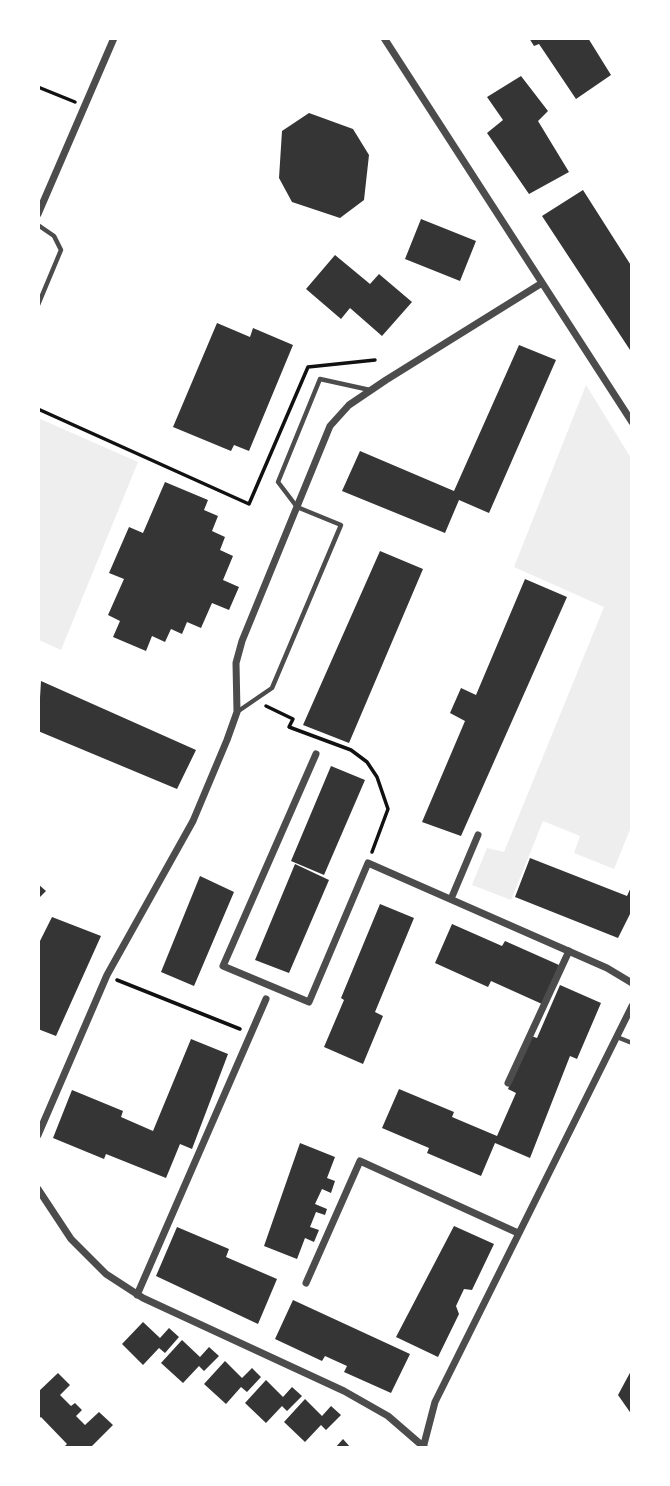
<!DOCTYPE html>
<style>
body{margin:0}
#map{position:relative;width:670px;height:1486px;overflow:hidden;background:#fff;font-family:"IBM Plex Sans",sans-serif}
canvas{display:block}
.frame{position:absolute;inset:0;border:40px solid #fff;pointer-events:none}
</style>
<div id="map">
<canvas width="670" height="1486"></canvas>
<div class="frame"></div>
</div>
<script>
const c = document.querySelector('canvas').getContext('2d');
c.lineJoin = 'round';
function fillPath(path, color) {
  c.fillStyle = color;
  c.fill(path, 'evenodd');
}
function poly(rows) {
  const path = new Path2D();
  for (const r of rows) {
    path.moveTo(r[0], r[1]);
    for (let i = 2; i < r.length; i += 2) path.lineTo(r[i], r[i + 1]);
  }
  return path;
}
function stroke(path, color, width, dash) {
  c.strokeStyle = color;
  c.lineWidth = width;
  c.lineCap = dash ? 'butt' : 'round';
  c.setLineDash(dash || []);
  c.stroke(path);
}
const green = poly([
 [586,385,631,458,631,827,614,869,574,853,580,836,543,821,511,900,472,885,487,848,504,852,604,607,514,567],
 [38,418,138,462,61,650,39,640]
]);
const building = poly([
 [529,38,588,38,611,75,576,99,539,44,534,46],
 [521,76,548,111,538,121,569,172,529,194,487,133,503,120,487,97],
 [309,113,353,129,369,155,364,200,340,218,292,202,279,178,282,131],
 [583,190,632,267,632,353,542,216],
 [421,219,476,241,460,281,405,259],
 [335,255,370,284,379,274,412,302,382,336,350,308,341,319,306,289],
 [217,323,250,337,253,328,293,345,249,451,234,445,231,451,173,427],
 [519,345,556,360,489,513,459,500,445,533,342,491,360,451,454,491],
 [165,482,208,500,204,510,218,516,212,531,225,537,220,550,233,556,223,580,239,587,229,610,212,603,201,628,187,622,182,634,171,629,165,642,152,636,146,651,113,637,120,621,108,615,124,579,109,573,129,527,143,533],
 [380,551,423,569,349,743,303,725],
 [525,579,567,597,461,836,422,822,465,721,450,713,461,688,476,695],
 [41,681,196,750,177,789,38,731],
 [331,766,365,780,324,875,291,861],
 [530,858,627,896,632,885,632,910,618,938,515,897],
 [295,864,329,880,289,973,255,960],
 [200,876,234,892,194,986,161,972],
 [38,884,46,891,38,899],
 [380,904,414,918,375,1012,383,1016,363,1064,324,1047,344,1000,341,998],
 [52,917,101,936,56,1036,38,1029,38,945],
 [452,924,502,946,505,941,559,965,542,1004,491,981,488,987,435,963],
 [560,985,601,1003,577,1059,570,1056,530,1158,495,1143,481,1176,427,1153,429,1148,382,1128,399,1089,454,1112,452,1117,497,1136,516,1093,508,1089,531,1036,537,1038],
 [191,1039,228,1054,192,1149,180,1144,166,1178,106,1154,104,1159,53,1138,72,1090,123,1111,121,1117,153,1131],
 [300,1143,335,1157,327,1178,335,1181,331,1193,322,1189,315,1204,327,1209,325,1215,316,1212,310,1227,319,1230,314,1242,305,1238,297,1259,264,1246],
 [454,1226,494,1244,472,1290,464,1289,456,1306,459,1314,438,1357,396,1337],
 [177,1227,229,1249,226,1257,277,1279,258,1324,156,1276],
 [293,1300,410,1354,391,1393,344,1372,347,1366,325,1356,322,1361,275,1339],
 [143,1322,160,1338,169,1328,179,1337,165,1353,159,1348,143,1365,122,1344],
 [182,1340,200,1357,209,1347,219,1356,204,1371,199,1366,183,1383,161,1363],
 [225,1361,242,1378,252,1368,261,1377,247,1392,241,1387,226,1404,204,1384],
 [632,1369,632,1415,618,1395],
 [58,1373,70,1385,60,1395,71,1406,75,1403,82,1410,76,1416,85,1425,99,1412,113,1425,90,1448,63,1448,67,1444,41,1417,38,1419,38,1392],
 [266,1380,283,1397,292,1387,302,1396,287,1411,282,1406,266,1423,245,1403],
 [305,1399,322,1416,331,1406,341,1415,326,1430,321,1425,305,1442,284,1422],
 [343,1439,351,1448,335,1448]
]);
const path = poly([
 [38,87,75,102],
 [38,409,249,504,308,367,375,360],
 [266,706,293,719,289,727,351,750,367,762,377,777,388,809,372,852],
 [117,980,240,1029]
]);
const service = poly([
 [38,225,54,236,61,250,38,305],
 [237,712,272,688,341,525,297,507,278,482,320,379,370,390],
 [617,1037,632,1043]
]);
const minor = poly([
 [384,38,632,422],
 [38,214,114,38],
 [316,754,223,966,309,1002,368,863,607,968,632,983],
 [451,899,478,835],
 [508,1083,569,951],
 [38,1135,107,975,193,821,227,740,237,712,236,663,242,641,330,426,349,405,386,380,542,283],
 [38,1189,71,1239,106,1274,143,1298,344,1391,388,1416,425,1448],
 [306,1283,360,1161,518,1233],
 [137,1295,266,999],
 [423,1448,435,1402,632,1006]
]);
fillPath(green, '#eee');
fillPath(building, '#353535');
stroke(path, '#111', 3.5);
stroke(service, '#4c4c4c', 4.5);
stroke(minor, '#4c4c4c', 7);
</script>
